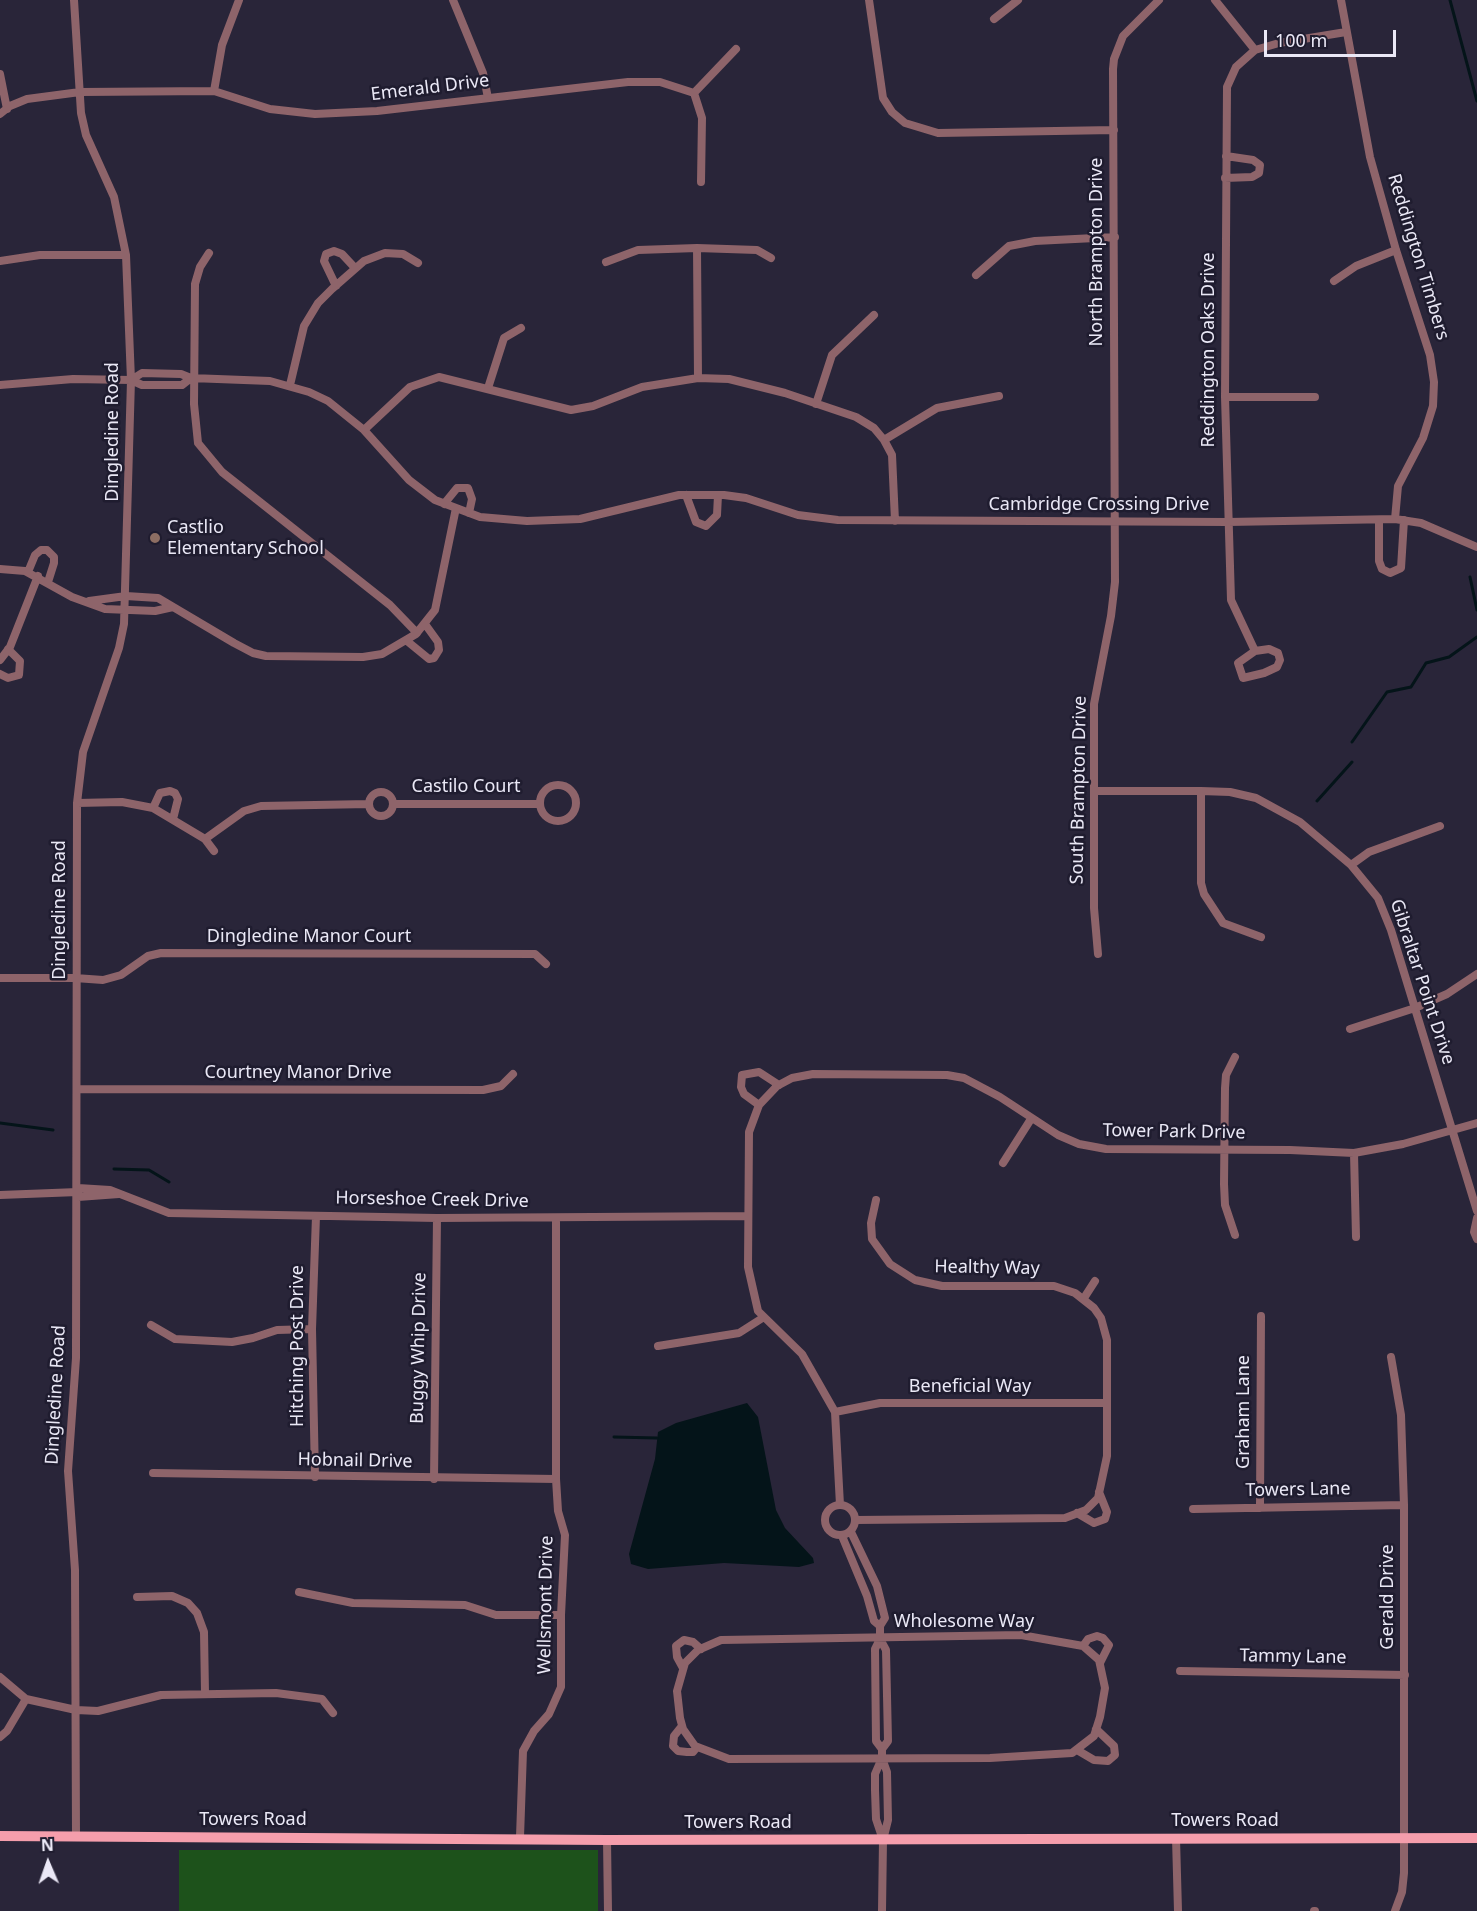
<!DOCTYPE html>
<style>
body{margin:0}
#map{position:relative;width:1477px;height:1911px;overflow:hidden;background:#292539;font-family:"Noto Sans",sans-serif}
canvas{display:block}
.north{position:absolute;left:18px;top:1833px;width:60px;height:60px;-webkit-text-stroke:4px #1f1c2f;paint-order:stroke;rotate:358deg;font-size:16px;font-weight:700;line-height:24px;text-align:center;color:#eae8f6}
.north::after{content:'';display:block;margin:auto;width:21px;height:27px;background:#eae8f6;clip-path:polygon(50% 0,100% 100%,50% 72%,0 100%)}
.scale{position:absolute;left:1264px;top:30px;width:132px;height:27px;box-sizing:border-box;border:3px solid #eae8f6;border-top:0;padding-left:8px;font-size:18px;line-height:21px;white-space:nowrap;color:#eae8f6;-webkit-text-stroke:4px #1f1c2f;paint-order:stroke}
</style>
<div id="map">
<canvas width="1477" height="1911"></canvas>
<div class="north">N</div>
<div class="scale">100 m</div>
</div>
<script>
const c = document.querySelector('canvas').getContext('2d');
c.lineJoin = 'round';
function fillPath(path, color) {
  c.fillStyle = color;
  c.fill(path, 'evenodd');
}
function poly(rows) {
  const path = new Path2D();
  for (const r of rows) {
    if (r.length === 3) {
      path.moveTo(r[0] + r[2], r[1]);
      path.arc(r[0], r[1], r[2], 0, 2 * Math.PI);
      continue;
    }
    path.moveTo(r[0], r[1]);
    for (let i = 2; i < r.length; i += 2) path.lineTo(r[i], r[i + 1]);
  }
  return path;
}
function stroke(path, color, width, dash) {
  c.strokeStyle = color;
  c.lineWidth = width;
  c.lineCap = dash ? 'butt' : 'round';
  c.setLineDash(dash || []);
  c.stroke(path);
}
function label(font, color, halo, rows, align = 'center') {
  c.font = font + ' "Noto Sans",sans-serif';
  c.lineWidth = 5;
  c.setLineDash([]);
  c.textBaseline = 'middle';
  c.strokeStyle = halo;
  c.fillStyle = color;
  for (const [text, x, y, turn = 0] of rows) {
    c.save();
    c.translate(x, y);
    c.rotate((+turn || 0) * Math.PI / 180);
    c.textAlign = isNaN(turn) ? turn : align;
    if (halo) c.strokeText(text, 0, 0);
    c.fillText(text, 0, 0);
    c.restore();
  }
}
const green = poly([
 [179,1850,598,1850,598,1911,179,1911]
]);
const water = poly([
 [747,1403,758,1417,776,1510,785,1528,813,1558,814,1563,799,1567,724,1563,648,1569,631,1564,629,1554,655,1459,658,1432,676,1423]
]);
const stream = poly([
 [1450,0,1477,101],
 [1470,577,1477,610],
 [1352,742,1387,692,1411,687,1426,663,1449,657,1477,637],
 [1317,801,1352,762],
 [0,1123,53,1130],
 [114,1169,149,1170,169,1182],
 [614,1437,657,1438]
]);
const minor = poly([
 [74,0,81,113,86,135,114,197,126,255,131,380,124,624,119,648,83,752,77,803,76,1358,68,1471,75,1570,76,1836],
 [453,0,483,73,488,98],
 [869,0,883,98,892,112,905,123,938,133,1114,130],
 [1215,0,1255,50],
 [1341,0,1370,157,1396,250,1430,355,1434,382,1433,406,1423,438,1398,486,1395,519],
 [994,19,1018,0],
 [0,74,7,109],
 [214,91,222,45,239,0],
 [694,93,702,118,701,182],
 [694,93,736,49],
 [0,114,10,106,27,99,80,92,214,91,270,109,315,114,377,111,628,82,660,82,694,93],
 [1225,178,1252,177,1259,173,1260,165,1253,160,1226,156],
 [697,248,698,378],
 [209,253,200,267,195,284,194,404,198,443,222,472,390,605,417,633],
 [0,261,40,255,126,255],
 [606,262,638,250,697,248,757,250,771,258],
 [976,275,1009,246,1035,241,1115,237],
 [1334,281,1356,266,1396,250],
 [336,286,324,261,326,254,334,251,342,254,355,268],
 [131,380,142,373,181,374,191,378,270,381,309,392,328,401,364,430,409,480,435,500,480,517,527,521,580,519,679,495,724,495,746,498,798,515,838,520,1228,522,1395,519,1421,523,1477,547],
 [0,385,73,379,131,380,142,385,182,385,191,378],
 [290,385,304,326,318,303,332,289,364,261,385,253,403,254,418,263],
 [488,388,504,338,521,328],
 [1225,397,1315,397],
 [816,404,832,355,874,315],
 [364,430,410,387,439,377,571,410,593,406,642,387,698,378,729,379,785,393,856,417,874,428,884,440,892,455,895,521],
 [884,440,937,408,999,396],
 [686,495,696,522,706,526,717,515,718,495],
 [444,504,457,488,468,488,472,499,469,513],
 [1379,520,1379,561,1382,569,1390,573,1401,568,1404,520],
 [0,569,25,571,72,597,105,609,155,611,173,607],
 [28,572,35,555,41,550,47,550,54,557,54,563,48,582],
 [89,601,126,596,158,598,234,643,253,653,266,656,363,657,382,654,416,634,435,610,456,508],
 [407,641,429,659,434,658,439,650,438,642,425,624],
 [1255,651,1238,663,1243,678,1264,673,1277,667,1280,660,1278,653,1269,649,1255,651,1231,600,1225,397,1227,87,1236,67,1255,50,1279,43,1346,32],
 [0,660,10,647,38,576],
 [0,674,8,678,19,675,20,661,8,649],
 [558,803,18],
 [1095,791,1201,791,1230,792,1256,798,1300,822,1351,865,1378,898,1391,930,1477,1211],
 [1201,791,1201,883,1204,894,1223,923,1261,937],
 [381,804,12],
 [77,803,122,802,153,808,205,839,214,851],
 [393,804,540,804],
 [153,808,160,793,170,791,175,793,178,799,173,819],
 [205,839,244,811,261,806,369,804],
 [1351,865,1369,852,1440,826],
 [1098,954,1094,908,1094,704,1111,616,1115,582,1113,69,1114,59,1123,36,1159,0],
 [0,978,75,978,103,980,121,975,148,956,161,953,535,954,546,964],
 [1350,1029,1415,1008,1447,994,1477,974],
 [1235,1057,1226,1075,1225,1088,1224,1184,1225,1205,1235,1235],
 [78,1089,483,1090,501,1086,513,1074],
 [759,1105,744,1094,741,1087,742,1075,759,1072,779,1085],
 [1354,1153,1356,1237],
 [1003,1163,1031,1119],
 [78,1188,110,1190,169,1213,437,1218,748,1216],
 [0,1195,78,1192],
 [78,1197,119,1194],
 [1477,1218,1474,1232,1477,1239],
 [1084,1298,1095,1281],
 [151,1325,175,1339,232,1342,253,1338,277,1330,312,1329],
 [658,1346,739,1333,764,1317],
 [1391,1357,1401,1415,1404,1505,1404,1873,1402,1892,1395,1911],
 [835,1412,880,1403,1106,1403],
 [153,1473,556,1479],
 [315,1477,312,1329,316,1216],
 [434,1479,437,1218],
 [840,1520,15],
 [840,1505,835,1412,802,1354,758,1311,748,1267,749,1132,759,1105,777,1086,792,1078,813,1074,947,1075,964,1078,1000,1097,1058,1135,1079,1144,1106,1149,1290,1150,1354,1153,1403,1144,1477,1123],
 [1260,1508,1261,1316],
 [1193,1509,1404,1505],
 [1077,1513,1094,1523,1105,1519,1107,1512,1099,1492],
 [855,1520,1065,1518,1086,1510,1098,1498,1107,1456,1107,1340,1101,1318,1094,1308,1075,1293,1054,1286,942,1286,915,1280,890,1264,872,1239,871,1223,876,1200],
 [851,1532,877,1586,885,1618,880,1626],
 [842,1536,867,1596,874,1621,880,1626,880,1639,875,1649,876,1741,882,1749,882,1758,875,1774,875,1790,876,1819,883,1840],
 [299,1592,353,1603,465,1605,496,1615,561,1615],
 [137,1597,172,1596,188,1603,197,1613,204,1632,205,1693],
 [1021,1635,1083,1646,1099,1660,1105,1688,1100,1717,1094,1736,1072,1753,990,1758,729,1759,695,1746,683,1729,680,1718,677,1691,685,1663,698,1650,721,1640,1021,1635],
 [880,1639,886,1650,888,1741,882,1749],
 [1083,1646,1088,1639,1097,1636,1103,1638,1109,1645,1100,1663],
 [683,1668,677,1657,676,1646,684,1640,693,1642,701,1649],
 [1180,1671,1405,1675],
 [0,1677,26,1699,76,1710,98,1711,161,1695,276,1693,322,1699,333,1713],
 [682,1726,674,1736,673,1746,678,1751,687,1752,693,1752,697,1747],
 [0,1737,7,1731,26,1699],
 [1077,1750,1094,1760,1108,1761,1115,1755,1114,1746,1096,1729],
 [882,1758,887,1772,888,1820,883,1840,882,1911],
 [520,1837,523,1751,534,1731,549,1714,561,1687,561,1615,565,1535,558,1511,556,1479,556,1218],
 [1176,1838,1178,1911],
 [607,1840,608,1911],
 [1314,1911,1315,1911]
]);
const major = poly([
 [0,1836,607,1840,1477,1838]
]);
const markers = [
 [155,538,6,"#8d6e63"]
];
const streetNames = [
 ["Emerald Drive",430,88,-7],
 ["North Brampton Drive",1097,252,-90],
 ["Reddington Timbers",1418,257,73],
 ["Reddington Oaks Drive",1209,350,-90],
 ["Dingledine Road",113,432,-90],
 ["Cambridge Crossing Drive",1099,505],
 ["Castilo Court",466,787],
 ["South Brampton Drive",1079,790,-89],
 ["Dingledine Road",60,910,-90],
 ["Dingledine Manor Court",309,937],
 ["Gibraltar Point Drive",1422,982,72],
 ["Courtney Manor Drive",298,1073],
 ["Tower Park Drive",1174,1132,1],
 ["Horseshoe Creek Drive",432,1200,1],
 ["Healthy Way",987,1268,1],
 ["Hitching Post Drive",298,1346,-90],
 ["Buggy Whip Drive",419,1348,-89],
 ["Beneficial Way",970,1387],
 ["Dingledine Road",56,1395,-87],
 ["Graham Lane",1244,1412,-90],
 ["Hobnail Drive",355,1461,1],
 ["Towers Lane",1298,1490,-1],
 ["Gerald Drive",1388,1597,-90],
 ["Wellsmont Drive",546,1605,-89],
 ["Wholesome Way",964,1622],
 ["Tammy Lane",1293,1657,1],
 ["Towers Road",253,1820],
 ["Towers Road",1225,1821],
 ["Towers Road",738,1823]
];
const poiNames = [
 ["Castlio",167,528],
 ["Elementary School",167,549]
];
fillPath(green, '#1d521b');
fillPath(water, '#041419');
stroke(stream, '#041419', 3);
stroke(minor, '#8e646a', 8);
stroke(major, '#f59eac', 10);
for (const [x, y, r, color] of markers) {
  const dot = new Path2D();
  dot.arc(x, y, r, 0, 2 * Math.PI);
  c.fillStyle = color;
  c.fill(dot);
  stroke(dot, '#1f1c2f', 2);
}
label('18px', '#eae8f6', '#1f1c2f', streetNames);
label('18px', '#eae8f6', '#1f1c2f', poiNames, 'left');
</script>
